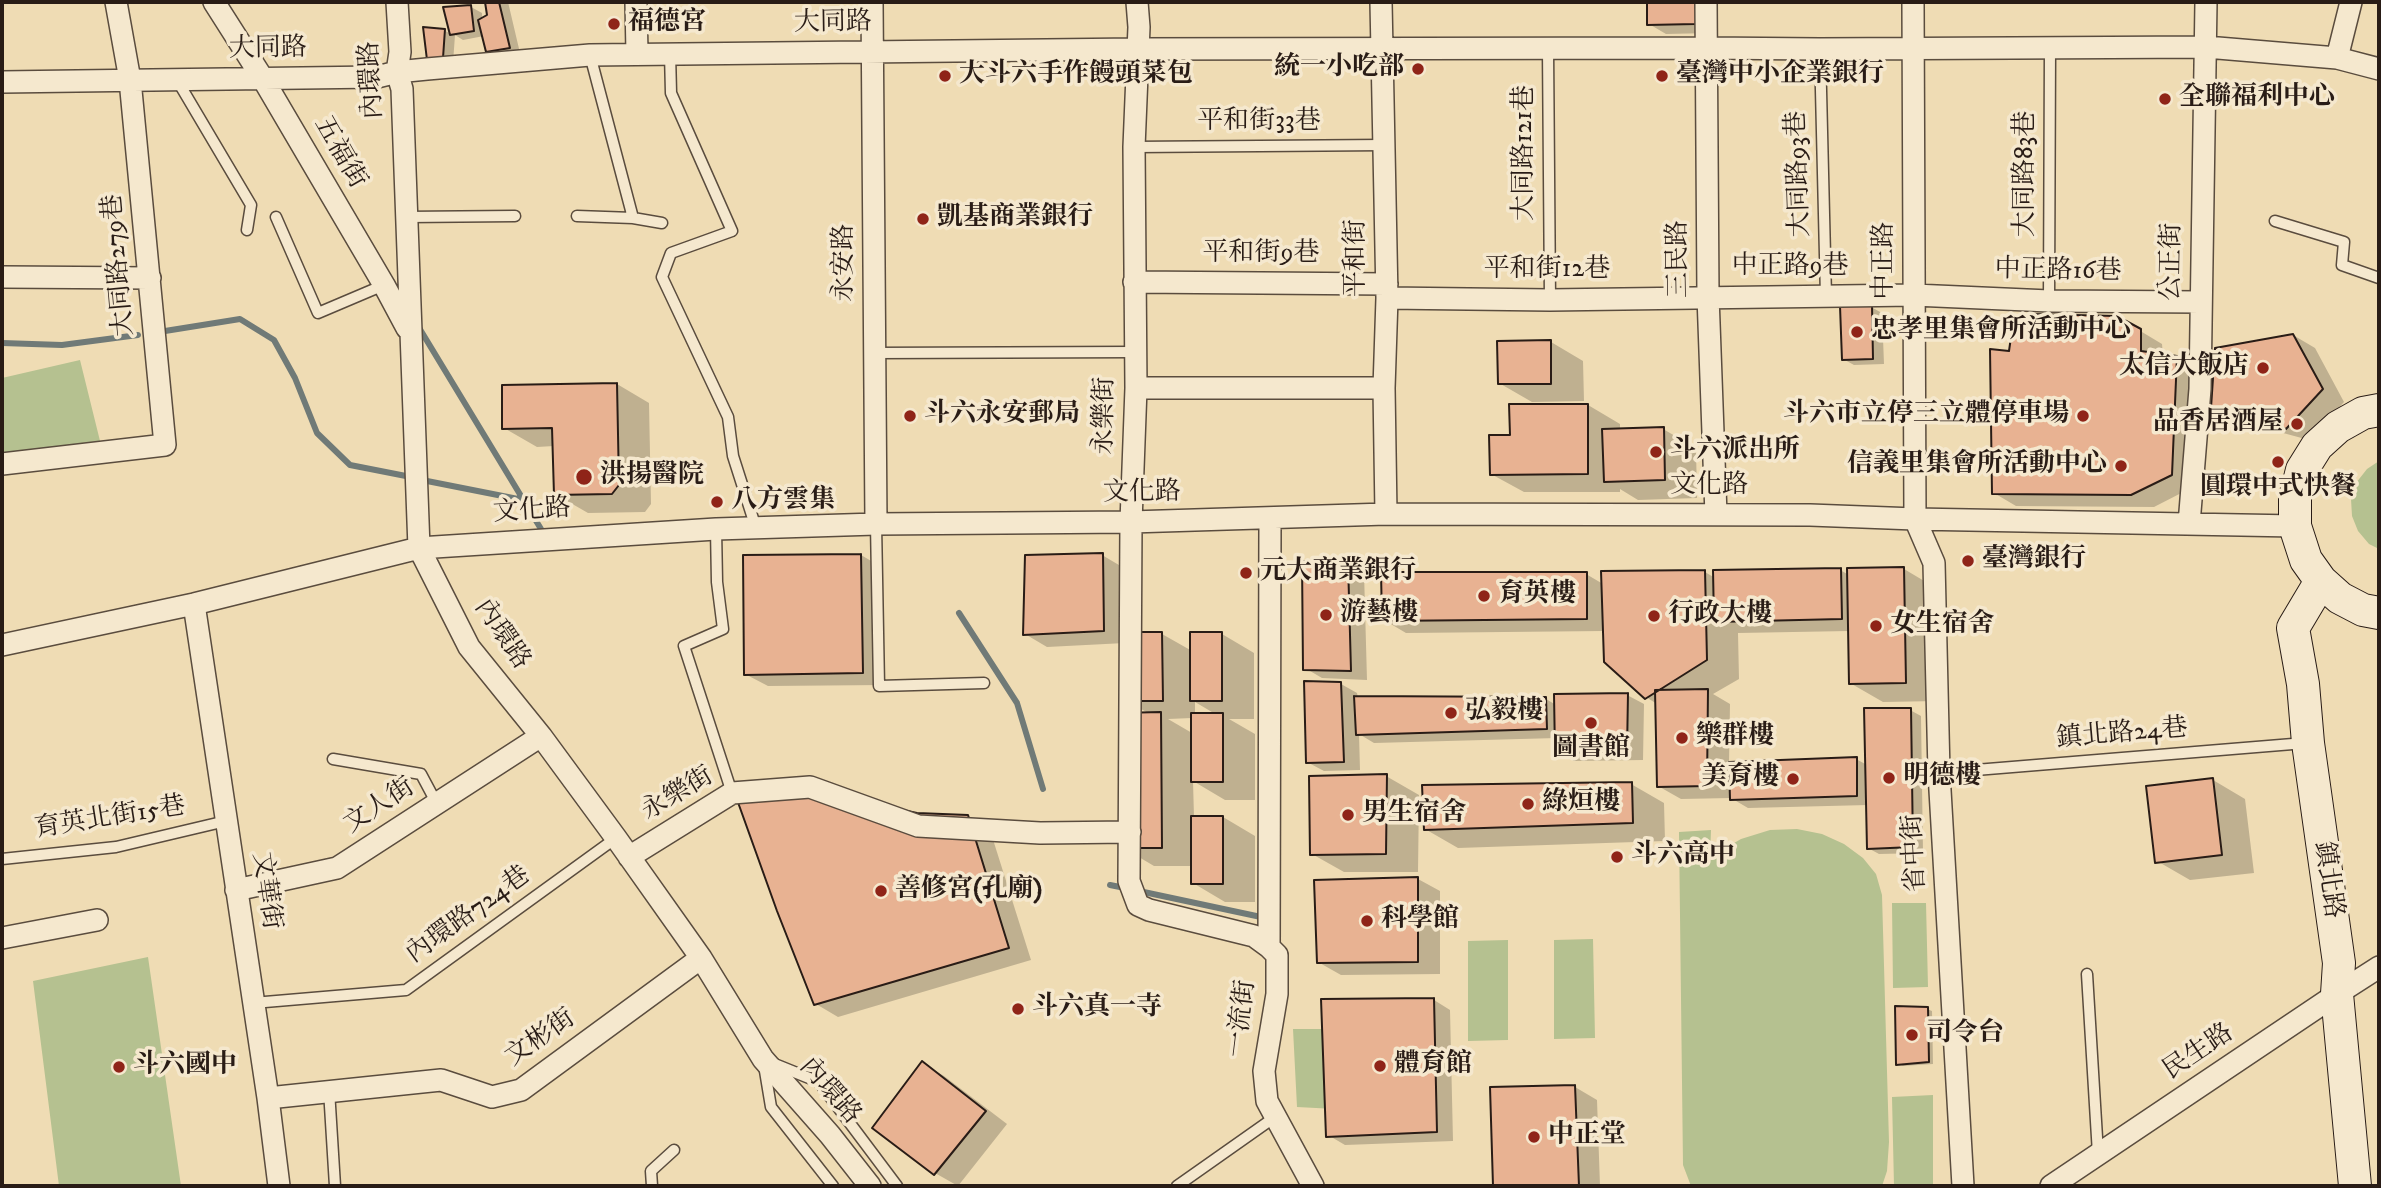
<!DOCTYPE html>
<meta charset="utf-8">
<style>
body{margin:0}
#map{position:relative;width:2381px;height:1188px;overflow:hidden;background:#efdcb4;font-family:"IM FELL DW Pica",serif}
canvas{display:block}
.frame{position:absolute;inset:0;border:4px solid #291c16;pointer-events:none}
</style>
<div id="map">
<canvas width="2381" height="1188"></canvas>
<div class="frame"></div>
</div>
<script>
const c = document.querySelector('canvas').getContext('2d');
c.lineJoin = 'round';
function fillPath(path, color) {
  c.fillStyle = color;
  c.fill(path, 'evenodd');
}
function poly(rows) {
  const path = new Path2D();
  for (const r of rows) {
    path.moveTo(r[0], r[1]);
    for (let i = 2; i < r.length; i += 2) path.lineTo(r[i], r[i + 1]);
  }
  return path;
}
function stroke(path, color, width, dash) {
  c.strokeStyle = color;
  c.lineWidth = width;
  c.lineCap = dash ? 'butt' : 'round';
  c.setLineDash(dash || []);
  c.stroke(path);
}
function label(font, color, halo, rows, align = 'center') {
  c.font = font + ' "IM FELL DW Pica","Noto Serif TC",serif';
  c.lineWidth = 7;
  c.setLineDash([]);
  c.textBaseline = 'middle';
  c.strokeStyle = halo;
  c.fillStyle = color;
  for (const [text, x, y, turn = 0] of rows) {
    c.save();
    c.translate(x, y);
    c.rotate((+turn || 0) * Math.PI / 180);
    c.textAlign = isNaN(turn) ? turn : align;
    if (halo) c.strokeText(text, 0, 0);
    c.fillText(text, 0, 0);
    c.restore();
  }
}
const green = poly([
 [80,360,101,445,2,457,2,378],
 [2379,461,2379,549,2369,544,2358,531,2352,516,2351,499,2356,483,2367,469],
 [1797,829,1822,834,1844,844,1863,858,1876,874,1882,895,1889,1142,1887,1171,1882,1186,1691,1186,1683,1165,1679,832,1711,830,1710,857,1741,839,1770,830],
 [1892,903,1926,903,1928,987,1893,988],
 [1593,939,1595,1038,1554,1039,1554,940],
 [1508,940,1508,1040,1468,1041,1468,941],
 [148,957,181,1186,59,1186,33,981],
 [1293,1029,1333,1029,1335,1109,1297,1107],
 [1933,1095,1933,1186,1894,1186,1892,1097]
]);
const shadow = poly([
 [487,2,508,2,520,53,499,57,488,51,484,36,463,40,455,35,453,63,440,65,444,30,452,35,445,9,471,7,482,13,482,19,489,16],
 [1649,2,1712,2,1712,33,1666,34,1649,24],
 [1871,307,1882,313,1884,364,1854,365,1843,359],
 [2117,317,2162,344,2163,356,2176,358,2198,371,2193,487,2154,507,2016,506,1994,493,2011,353],
 [2293,335,2315,348,2344,402,2309,440,2235,420,2213,407],
 [1551,342,1583,361,1584,401,1532,402,1499,383],
 [617,384,649,403,651,504,645,512,588,513,555,494,554,446,537,447,504,428],
 [1588,405,1620,424,1620,430,1663,429,1696,448,1697,498,1638,500,1620,489,1620,492,1524,492,1491,474,1512,436],
 [861,555,883,568,884,685,768,686,745,674],
 [1102,555,1124,568,1125,634,1162,634,1192,651,1222,634,1254,653,1254,719,1229,719,1255,734,1255,800,1225,800,1193,781,1194,817,1223,817,1255,836,1255,902,1225,902,1193,883,1193,866,1154,866,1122,847,1150,714,1125,700,1125,643,1047,647,1025,634],
 [1195,702,1217,715,1195,715],
 [1192,718,1192,733,1168,719],
 [1347,563,1364,572,1367,680,1322,678,1305,668],
 [1904,569,1936,588,1938,701,1883,702,1850,683,1849,631,1738,633,1739,679,1713,694,1730,704,1729,764,1856,759,1867,765,1910,710,1921,716,1923,853,1879,854,1868,848,1868,805,1748,808,1731,798,1681,799,1658,786,1657,704,1646,697,1604,631,1406,633,1384,620,1586,574,1603,584,1705,572,1715,578,1840,570,1849,575],
 [1341,684,1357,693,1358,698,1546,699,1556,705,1627,695,1644,704,1643,760,1574,761,1557,752,1557,738,1374,743,1359,734,1360,770,1324,771,1307,762],
 [1386,776,1419,795,1418,872,1344,872,1312,854],
 [2213,780,2245,799,2254,873,2190,880,2157,861],
 [1631,784,1664,803,1665,841,1458,848,1425,829],
 [917,815,967,817,990,830,1031,960,838,1017,816,1004],
 [1418,879,1440,891,1440,974,1341,975,1318,962],
 [1434,1000,1450,1010,1453,1141,1345,1145,1328,1135],
 [1927,1009,1932,1011,1933,1064,1903,1066,1898,1064],
 [922,1063,944,1076,1007,1124,958,1186,935,1173,874,1127],
 [1575,1087,1597,1100,1600,1186,1495,1186,1492,1088]
]);
const stream = poly([
 [418,326,541,529],
 [165,331,240,319,274,340,295,378,317,433,350,465,411,477],
 [2,343,62,345,138,335],
 [422,480,523,500],
 [959,613,1017,703,1043,789],
 [1110,885,1125,888],
 [1139,891,1261,917]
]);
const building = poly([
 [485,2,499,2,510,48,486,52,478,20,487,15,485,2],
 [1647,2,1696,2,1696,24,1647,25,1647,2],
 [471,5,474,31,450,35,443,7,471,5],
 [423,27,445,29,443,58,427,60,423,27],
 [1872,305,1873,359,1842,360,1840,306,1872,305],
 [2030,314,2117,316,2141,329,2141,351,2177,356,2172,475,2131,495,1992,494,1990,349,2009,351,2012,330,2030,314],
 [2293,334,2323,389,2286,429,2211,408,2215,348,2293,334],
 [1551,340,1551,384,1498,384,1497,341,1551,340],
 [617,383,619,485,612,494,554,495,552,428,502,429,502,385,617,383],
 [1509,404,1588,404,1588,474,1490,475,1489,435,1510,435,1509,404],
 [1664,427,1665,480,1604,482,1602,429,1664,427],
 [1103,553,1104,631,1023,635,1025,555,1103,553],
 [861,554,863,673,744,675,743,555,861,554],
 [1302,561,1348,561,1351,671,1303,670,1302,561],
 [1904,567,1906,683,1849,684,1847,568,1904,567],
 [1841,568,1842,619,1714,622,1713,570,1841,568],
 [1705,570,1707,660,1645,699,1604,662,1601,571,1705,570],
 [1381,572,1587,572,1587,619,1382,621,1381,572],
 [1123,632,1162,632,1163,701,1123,701,1123,632],
 [1190,632,1222,632,1222,701,1190,701,1190,632],
 [1304,681,1341,682,1344,762,1306,763,1304,681],
 [1708,689,1707,786,1657,787,1655,690,1708,689],
 [1628,693,1627,752,1555,753,1554,694,1628,693],
 [1354,696,1546,697,1547,729,1356,735,1354,696],
 [1864,708,1911,708,1913,847,1867,849,1864,708],
 [1161,712,1162,848,1120,848,1119,713,1161,712],
 [1191,713,1223,713,1223,782,1191,782,1191,713],
 [1857,757,1857,796,1730,800,1729,762,1857,757],
 [1387,774,1386,854,1310,855,1309,776,1387,774],
 [2213,778,2222,855,2155,863,2146,786,2213,778],
 [1632,782,1633,823,1424,830,1422,785,1632,782],
 [800,788,917,813,968,815,1009,948,814,1005,777,911,735,794,800,788],
 [1191,816,1223,816,1223,884,1191,884,1191,816],
 [1418,877,1418,962,1317,963,1314,880,1418,877],
 [1434,998,1437,1132,1326,1137,1321,999,1434,998],
 [1895,1006,1928,1007,1929,1062,1896,1065,1895,1006],
 [922,1061,986,1111,934,1175,872,1128,922,1061],
 [1575,1085,1579,1186,1493,1186,1490,1087,1575,1085]
]);
const lane = poly([
 [1548,49,1550,300],
 [1820,49,1826,297],
 [670,53,671,93,732,231,671,253,662,277,728,417,733,456,756,528],
 [177,80,251,205,247,230],
 [1134,147,1385,145],
 [577,216,633,218,590,55],
 [276,217,318,313,384,285],
 [406,217,515,216],
 [633,218,662,223],
 [2275,221,2344,242,2342,265,2379,278],
 [2049,301,2050,48],
 [874,353,1134,352],
 [876,524,879,686,984,683],
 [716,529,717,582,723,629,684,646,732,793],
 [333,759,421,774,437,804],
 [1939,773,2305,743],
 [2,859,116,847,226,821],
 [2087,974,2098,1154],
 [253,1003,406,990,616,838],
 [772,1063,819,1082,897,1186],
 [764,1065,771,1107,833,1186],
 [329,1090,335,1186],
 [652,1186,651,1171,674,1150],
 [1177,1186,1275,1117]
]);
const street = poly([
 [214,2,263,79,384,285,407,328],
 [397,2,400,52,397,72,402,89,419,548,469,647,541,736,616,838,701,958,763,1059,830,1135,870,1186],
 [636,2,637,54],
 [872,2,876,524],
 [1137,2,1139,27,1134,147,1136,388,1131,522,1129,881,1138,905,1149,910,1254,936,1269,947,1277,955,1277,994,1264,1071,1267,1101,1313,1186],
 [1381,2,1387,298,1384,388,1386,514],
 [1706,2,1708,296,1716,515],
 [1913,2,1915,519,1934,563,1939,773,1963,1186],
 [2337,58,2351,2],
 [2,82,377,77,397,72,427,69,590,55,1137,49,1706,48,1820,49,2206,47,2337,58,2379,69],
 [2,277,150,278],
 [1134,282,1387,284],
 [1387,298,1550,300,1914,295,2049,301,2201,302],
 [1136,388,1384,388],
 [2,464,165,445,130,80,116,2],
 [2189,524,2200,389,2206,2],
 [194,604,268,1098,279,1186],
 [2,645,194,604,419,548,716,529,876,524,1131,522,1386,514,1810,515,1915,519,2295,526],
 [629,857,732,793,810,787,918,826,1040,833,1130,832],
 [236,890,337,868,541,736],
 [2,938,97,920],
 [1269,947,1270,518],
 [268,1098,441,1080,492,1097,521,1090,701,958],
 [2051,1186,2337,994,2379,967]
]);
const secondary = poly([
 [2379,410,2363,413,2338,427,2317,446,2302,470,2295,498,2295,526,2306,560,2321,581,2340,598,2363,610,2379,613],
 [2321,581,2293,628,2303,684,2308,743,2339,963,2337,994,2355,1186]
]);
const markers = [
 [614,24,7,"#8f2418"],
 [1418,69,7,"#8f2418"],
 [945,76,7,"#8f2418"],
 [1662,76,7,"#8f2418"],
 [2165,99,7,"#8f2418"],
 [923,219,7,"#8f2418"],
 [1857,332,7,"#8f2418"],
 [2263,368,7,"#8f2418"],
 [910,416,7,"#8f2418"],
 [2083,416,7,"#8f2418"],
 [2297,424,7,"#8f2418"],
 [1656,452,7,"#8f2418"],
 [2278,462,7,"#8f2418"],
 [2121,466,7,"#8f2418"],
 [584,477,9,"#8f2418"],
 [717,502,7,"#8f2418"],
 [1968,561,7,"#8f2418"],
 [1246,573,7,"#8f2418"],
 [1484,596,7,"#8f2418"],
 [1326,615,7,"#8f2418"],
 [1654,616,7,"#8f2418"],
 [1876,626,7,"#8f2418"],
 [1451,713,7,"#8f2418"],
 [1591,723,7,"#8f2418"],
 [1682,738,7,"#8f2418"],
 [1889,778,7,"#8f2418"],
 [1793,779,7,"#8f2418"],
 [1528,804,7,"#8f2418"],
 [1348,815,7,"#8f2418"],
 [1617,857,7,"#8f2418"],
 [881,891,7,"#8f2418"],
 [1367,921,7,"#8f2418"],
 [1018,1009,7,"#8f2418"],
 [1912,1035,7,"#8f2418"],
 [1380,1066,7,"#8f2418"],
 [119,1067,7,"#8f2418"],
 [1534,1137,7,"#8f2418"]
];
const poiNames = [
 ["福德宮",628,24],
 ["統一小吃部",1404,69,"right"],
 ["大斗六手作饅頭菜包",959,76],
 ["臺灣中小企業銀行",1676,76],
 ["全聯福利中心",2179,99],
 ["凱基商業銀行",937,219],
 ["忠孝里集會所活動中心",1871,332],
 ["太信大飯店",2249,368,"right"],
 ["斗六永安郵局",924,416],
 ["斗六市立停三立體停車場",2069,416,"right"],
 ["品香居酒屋",2283,424,"right"],
 ["斗六派出所",1670,452],
 ["信義里集會所活動中心",2107,466,"right"],
 ["洪揚醫院",600,477],
 ["圓環中式快餐",2278,489,"center"],
 ["八方雲集",731,502],
 ["臺灣銀行",1982,561],
 ["元大商業銀行",1260,573],
 ["育英樓",1498,596],
 ["游藝樓",1340,615],
 ["行政大樓",1668,616],
 ["女生宿舍",1890,626],
 ["弘毅樓",1465,713],
 ["樂群樓",1696,738],
 ["圖書館",1591,750,"center"],
 ["明德樓",1903,778],
 ["美育樓",1779,779,"right"],
 ["綠烜樓",1542,804],
 ["男生宿舍",1362,815],
 ["斗六高中",1631,857],
 ["善修宮(孔廟)",895,891],
 ["科學館",1381,921],
 ["斗六真一寺",1032,1009],
 ["司令台",1926,1035],
 ["體育館",1394,1066],
 ["斗六國中",133,1067],
 ["中正堂",1548,1137]
];
const streetNames = [
 ["大同路",833,24,-1],
 ["大同路",268,50,-1],
 ["內環路",373,80,-93],
 ["平和街33巷",1259,123],
 ["五福街",339,153,60],
 ["大同路121巷",1526,153,-90],
 ["大同路93巷",1800,174,-92],
 ["大同路83巷",2027,174,-90],
 ["平和街9巷",1261,255],
 ["平和街",1358,258,-90],
 ["三民路",1680,259,-91],
 ["中正路",1886,261,-90],
 ["公正街",2173,262,-89],
 ["永安路",846,263,-90],
 ["大同路279巷",120,265,-95],
 ["中正路9巷",1790,268],
 ["平和街12巷",1547,271],
 ["中正路16巷",2058,272,1],
 ["永樂街",1106,416,-89],
 ["文化路",1709,487],
 ["文化路",1142,494,-1],
 ["文化路",532,512,-4],
 ["內環路",501,635,56],
 ["鎮北路24巷",2122,735,-5],
 ["永樂街",678,795,-31],
 ["文人街",380,807,-33],
 ["育英北街15巷",110,819,-9],
 ["省中街",1916,853,-93],
 ["鎮北路",2327,880,82],
 ["文華街",265,891,82],
 ["內環路724巷",469,916,-36],
 ["一流街",1243,1019,-83],
 ["文彬街",541,1039,-35],
 ["民生路",2199,1053,-34],
 ["內環路",829,1092,49]
];
fillPath(green, '#b5c190');
fillPath(shadow, '#0003');
stroke(stream, '#707a77', 6);
fillPath(building, '#e8b292');
stroke(building, '#291c16', 2);
stroke(lane, '#5a4c3e', 13);
stroke(street, '#5a4c3e', 24);
stroke(secondary, '#291c16', 34);
stroke(lane, '#f5e8ce', 10);
stroke(street, '#f5e8ce', 21);
stroke(secondary, '#f5e8ce', 32);
for (const [x, y, r, color] of markers) {
  const dot = new Path2D();
  dot.arc(x, y, r, 0, 2 * Math.PI);
  c.fillStyle = color;
  c.fill(dot);
  stroke(dot, '#f5e8ce', 2.5);
}
label('bold 26px', '#291c16', '#f5e8ce', poiNames, 'left');
label('26px', '#291c16', '#f5e8ce', streetNames);
</script>
